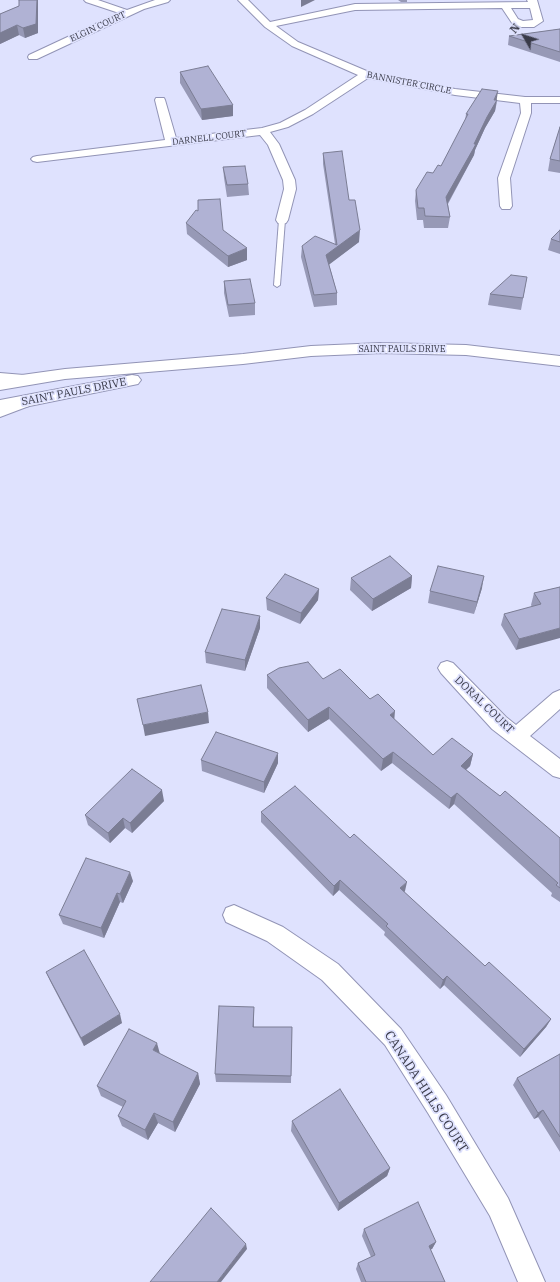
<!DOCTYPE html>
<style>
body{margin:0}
#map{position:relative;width:560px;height:1282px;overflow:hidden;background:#dfe2fe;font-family:"IBM Plex Serif",serif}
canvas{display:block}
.north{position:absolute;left:504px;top:16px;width:40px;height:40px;-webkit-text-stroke:3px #dfe2fe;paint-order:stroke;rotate:309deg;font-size:11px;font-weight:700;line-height:16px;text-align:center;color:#393a48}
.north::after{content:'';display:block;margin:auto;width:14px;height:18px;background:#393a48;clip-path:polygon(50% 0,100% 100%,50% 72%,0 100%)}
</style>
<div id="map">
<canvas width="560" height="1282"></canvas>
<div class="north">N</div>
</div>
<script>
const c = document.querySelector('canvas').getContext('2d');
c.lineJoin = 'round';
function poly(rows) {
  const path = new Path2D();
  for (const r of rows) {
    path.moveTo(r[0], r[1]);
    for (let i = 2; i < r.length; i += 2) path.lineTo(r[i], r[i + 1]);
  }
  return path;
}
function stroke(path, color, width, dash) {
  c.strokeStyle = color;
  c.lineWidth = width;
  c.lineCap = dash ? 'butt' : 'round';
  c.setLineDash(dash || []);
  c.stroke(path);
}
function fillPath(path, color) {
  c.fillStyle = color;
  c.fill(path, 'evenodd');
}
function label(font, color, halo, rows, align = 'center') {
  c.font = font + ' "IBM Plex Serif",serif';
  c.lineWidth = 3.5;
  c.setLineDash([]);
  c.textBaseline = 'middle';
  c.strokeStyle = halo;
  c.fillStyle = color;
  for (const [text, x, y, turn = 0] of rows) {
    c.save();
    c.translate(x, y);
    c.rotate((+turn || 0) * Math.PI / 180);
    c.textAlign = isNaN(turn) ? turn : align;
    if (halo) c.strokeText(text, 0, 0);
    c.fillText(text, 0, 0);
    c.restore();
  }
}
const lane = poly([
 [282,218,285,220,280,285,277,287,274,285,279,220,282,218]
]);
const street = poly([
 [84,0,98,0,127,10,155,0,170,0,168,2,144,9,37,59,29,59,28,57,29,55,119,13,86,2,84,0],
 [238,0,248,0,270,22,355,4,528,2,527,0,537,0,543,21,534,27,521,27,512,23,502,8,355,10,276,26,298,42,369,72,455,89,525,97,560,97,560,103,531,103,531,113,510,178,512,206,510,209,502,209,500,206,498,178,521,113,520,103,455,95,368,78,313,114,288,127,270,132,279,144,295,180,296,189,288,220,286,223,282,224,278,223,276,220,284,189,283,180,268,145,260,135,37,162,33,161,31,159,33,157,37,156,165,140,155,100,156,98,164,98,165,100,176,138,262,128,280,123,305,110,358,75,292,46,265,27,238,0],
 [511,8,530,8,533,20,523,21,518,19,511,8],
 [447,661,453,663,506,717,516,725,553,693,560,690,560,709,530,736,560,759,560,778,553,776,492,729,441,673,438,668,441,663,447,661],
 [234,905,283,927,338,964,401,1029,446,1095,508,1198,545,1282,518,1282,490,1216,428,1113,385,1045,322,980,267,941,226,922,223,915,226,908,234,905]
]);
const secondary = poly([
 [381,343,466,345,560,356,560,366,466,355,381,353,311,356,243,364,65,379,0,390,0,378,65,369,243,354,311,346,381,343],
 [132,375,138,376,141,380,138,384,0,412,0,400,132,375]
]);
const primary = poly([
 [0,373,24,375,30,376,33,380,30,384,24,385,0,383,0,373],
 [23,396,29,398,32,402,29,406,0,417,0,404,23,396]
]);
const wall = poly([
 [19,0,38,0,38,33,25,38,19,35,0,44,0,14,19,6],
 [398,0,407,0,407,2,401,2],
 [560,29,560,62,508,45,509,36],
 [180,72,233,105,233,116,202,120,180,83],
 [497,102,495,111,485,128,475,150,474,155,448,204,450,217,448,228,424,228,423,220,417,220,415,201,416,190,433,173,441,166,465,121,466,114],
 [560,127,560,173,548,171,550,159],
 [323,153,349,200,359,242,329,264,337,293,337,305,314,307,301,257,302,246,335,244,323,164],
 [223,167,248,184,249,195,227,197,224,178],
 [186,223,247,260,228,267,187,234],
 [560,230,560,254,548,250,551,239],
 [527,277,521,310,488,305,490,294],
 [224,281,255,303,255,315,229,317,224,293],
 [412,576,411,588,372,611,350,590,351,578],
 [560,587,516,650,501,625,504,614,532,607,531,605,534,593],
 [482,588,474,614,428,603,430,591],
 [319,589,318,600,300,624,267,610,266,598],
 [260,628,245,671,206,663,205,652],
 [267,675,323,679,370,699,394,719,433,755,473,754,470,766,466,770,500,796,560,838,560,902,551,896,552,893,454,804,449,809,392,763,381,771,329,719,308,732,267,688],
 [201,760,278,763,264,793,202,771],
 [164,801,132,833,125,828,110,843,88,825,85,815],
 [261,812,405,891,404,892,485,966,551,1019,546,1027,520,1057,444,985,440,989,384,935,385,932,339,890,333,896,261,822],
 [133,881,123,903,120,902,104,938,63,924,59,915],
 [46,972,122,1023,84,1046,50,981],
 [254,1007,254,1027,292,1027,291,1083,216,1082,215,1074],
 [160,1054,198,1073,200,1084,175,1132,158,1123,148,1140,122,1126,118,1116,123,1107,101,1096,97,1086],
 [560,1054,560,1152,538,1117,534,1119,513,1085,517,1078],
 [292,1121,390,1168,387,1176,338,1211,291,1131],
 [364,1229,436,1242,432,1249,430,1249,445,1282,361,1282,356,1269,358,1263,371,1257,362,1236]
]);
const shadedWall = poly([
 [37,0,38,0,38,33,25,38,23,28],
 [301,0,315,0,301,7],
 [17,25,19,35,0,44,0,33],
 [498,91,495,111,485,128,475,150,474,155,445,208,446,197,474,144],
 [233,105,233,116,202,120,201,109],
 [360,230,359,242,326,267,326,255],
 [247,248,247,260,228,267,228,256],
 [412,576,411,588,372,611,373,599],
 [484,576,482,588,474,614,477,602],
 [319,589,318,600,300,624,301,613],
 [260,616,260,628,245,671,245,660],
 [560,628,560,638,516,650,519,639],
 [329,707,329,719,308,732,308,720],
 [395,711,394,723,390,715],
 [208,712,209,723,145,736,143,725],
 [393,752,392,763,381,771,383,759],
 [278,753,278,763,264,793,264,782],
 [473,754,470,766,458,777,461,766],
 [162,790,164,801,132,833,130,823],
 [457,793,454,804,449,809,451,798],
 [123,818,125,828,110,843,108,833],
 [130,872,133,881,123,903,120,894],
 [340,880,339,890,333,896,334,886],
 [407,882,405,891,398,898,400,888],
 [117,893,120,902,104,938,101,928],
 [447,976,444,985,440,989,443,980],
 [254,1007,254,1015,253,1035,253,1027],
 [120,1014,122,1023,84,1046,81,1038],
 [551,1019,546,1027,520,1057,524,1049],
 [157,1043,160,1054,153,1050],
 [198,1073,200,1084,175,1132,173,1122],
 [543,1110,538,1117,534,1119,538,1113],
 [154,1113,158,1123,148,1140,145,1130],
 [390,1168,387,1176,338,1211,339,1203],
 [436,1242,432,1249,425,1252,429,1246],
 [246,1244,247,1249,221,1282,217,1282]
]);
const building = poly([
 [19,0,37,0,36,24,23,28,17,25,0,33,0,14,19,6,19,0],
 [560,29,560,52,509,36,560,29],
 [208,66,233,105,201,109,180,72,208,66],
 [482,89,498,91,494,100,497,100,487,117,474,144,476,144,446,197,450,217,425,216,424,208,418,208,416,190,427,172,433,173,438,165,441,166,468,114,466,114,482,89],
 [560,127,560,161,550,159,560,127],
 [342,151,349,200,355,200,360,230,326,255,337,293,314,295,302,246,315,236,337,245,323,153,342,151],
 [245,166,248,184,227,185,223,167,245,166],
 [220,199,223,230,247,248,228,256,186,223,196,210,198,211,198,200,220,199],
 [560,230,560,242,551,239,560,230],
 [511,275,527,277,523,298,490,294,511,275],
 [250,279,255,303,228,305,224,281,250,279],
 [390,556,412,576,373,599,351,578,390,556],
 [438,566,484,576,477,602,430,591,438,566],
 [285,574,319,589,301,613,266,598,285,574],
 [560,587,560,628,519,639,504,614,541,604,534,593,560,587],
 [222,609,260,616,245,660,205,652,222,609],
 [308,662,323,679,340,669,370,699,378,694,395,711,390,715,433,755,452,738,473,754,461,766,500,796,505,791,560,838,560,888,556,885,558,883,457,793,451,798,393,752,383,759,329,707,308,720,267,675,279,668,308,662],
 [201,685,208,712,143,725,137,699,201,685],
 [216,732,278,753,264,782,201,760,216,732],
 [132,769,162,790,130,823,123,818,108,833,85,815,132,769],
 [295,786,350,838,354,834,407,882,400,888,485,966,489,962,551,1019,524,1049,447,976,443,980,386,926,388,924,340,880,334,886,261,812,295,786],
 [86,858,130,872,120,894,117,893,101,928,59,915,86,858],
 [84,950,120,1014,81,1038,46,972,84,950],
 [219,1006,254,1007,253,1027,292,1027,291,1076,215,1074,219,1006],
 [129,1029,157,1043,153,1050,198,1073,173,1122,154,1113,145,1130,118,1116,126,1101,97,1086,129,1029],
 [560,1054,560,1137,543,1110,538,1113,517,1078,560,1054],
 [340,1089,390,1168,339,1203,292,1121,340,1089],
 [418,1202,436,1242,429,1246,445,1282,366,1282,358,1263,375,1255,364,1229,418,1202],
 [211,1208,246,1244,217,1282,150,1282,211,1208]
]);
const farStreetnames = [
 ["ELGIN COURT",98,27,-25],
 ["BANNISTER CIRCLE",409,83,11],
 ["DARNELL COURT",209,138,-7],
 ["SAINT PAULS DRIVE",402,349]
];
const streetNames = [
 ["SAINT PAULS DRIVE",74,392,-11],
 ["DORAL COURT",484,705,44]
];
const nearStreetnames = [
 ["CANADA HILLS COURT",426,1092,57]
];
stroke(lane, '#9294b6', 2);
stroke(street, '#9294b6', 2);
stroke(secondary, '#9294b6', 2);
stroke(primary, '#9294b6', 2);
fillPath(lane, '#fff');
fillPath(street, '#fff');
fillPath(secondary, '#fff');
fillPath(primary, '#fff');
fillPath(wall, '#9799b6');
fillPath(shadedWall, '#7b7d94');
fillPath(building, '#b0b2d4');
stroke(building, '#7b7d94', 1);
label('9px', '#393a48', '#dfe2fe', farStreetnames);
label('11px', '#393a48', '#dfe2fe', streetNames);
label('13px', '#393a48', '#dfe2fe', nearStreetnames);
</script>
